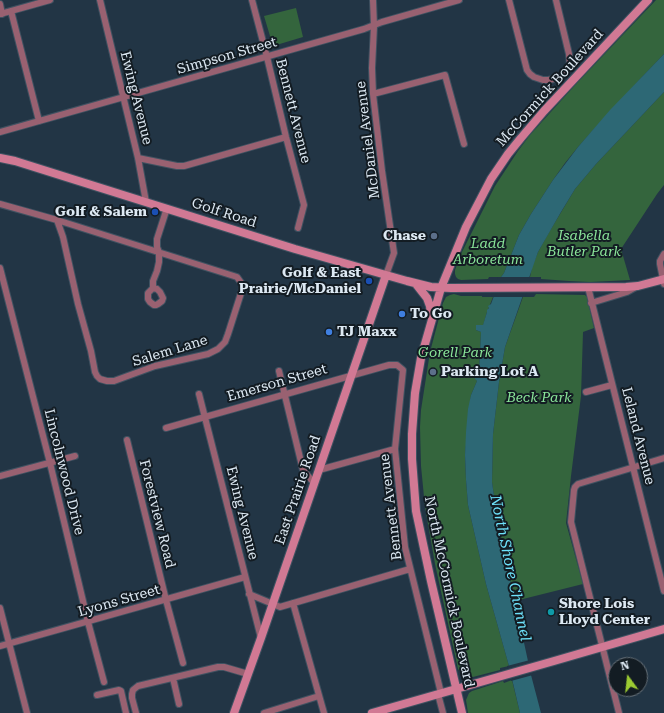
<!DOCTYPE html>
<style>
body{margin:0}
#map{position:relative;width:664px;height:713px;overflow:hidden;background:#223545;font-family:"Roboto Serif",serif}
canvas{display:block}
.north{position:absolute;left:608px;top:657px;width:40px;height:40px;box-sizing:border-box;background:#131c23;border:1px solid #646e76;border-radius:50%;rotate:345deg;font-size:11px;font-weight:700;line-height:16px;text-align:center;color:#dde9f3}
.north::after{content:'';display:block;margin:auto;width:14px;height:18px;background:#9ccb32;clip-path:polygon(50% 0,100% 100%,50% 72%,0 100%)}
</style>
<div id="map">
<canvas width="664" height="713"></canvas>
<div class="north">N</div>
</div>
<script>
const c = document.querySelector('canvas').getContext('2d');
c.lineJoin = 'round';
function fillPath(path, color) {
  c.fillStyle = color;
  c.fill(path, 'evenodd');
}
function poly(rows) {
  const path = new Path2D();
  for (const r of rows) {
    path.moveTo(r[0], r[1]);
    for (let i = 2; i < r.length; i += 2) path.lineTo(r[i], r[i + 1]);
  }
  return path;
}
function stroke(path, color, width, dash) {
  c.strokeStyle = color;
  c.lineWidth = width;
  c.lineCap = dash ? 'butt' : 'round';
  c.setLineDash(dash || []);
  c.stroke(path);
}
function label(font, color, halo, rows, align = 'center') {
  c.font = font + ' "Roboto Serif",serif';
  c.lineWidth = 4;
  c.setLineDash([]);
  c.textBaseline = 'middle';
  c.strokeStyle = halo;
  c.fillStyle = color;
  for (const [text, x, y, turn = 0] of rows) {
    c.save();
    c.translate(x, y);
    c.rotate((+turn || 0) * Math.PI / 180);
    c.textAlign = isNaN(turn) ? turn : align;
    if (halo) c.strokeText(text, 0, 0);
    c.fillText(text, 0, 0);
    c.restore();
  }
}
const green = poly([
 [656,0,664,0,664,54,643,76,594,129,578,147,565,163,553,180,531,214,519,235,504,273,501,277,489,277,488,279,461,280,458,279,456,277,455,274,455,270,462,252,495,186,518,151,530,135,577,83],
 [296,8,303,37,273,46,264,16],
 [664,92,664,185,657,194,621,249,630,280,590,282,569,281,541,279,541,277,530,277,532,267,538,252,548,234,575,189,596,164],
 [454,294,461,296,482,296,482,297,493,297,487,312,483,326,477,325,476,330,481,332,479,374,473,371,477,381,471,395,465,455,466,480,468,505,486,584,509,666,500,668,500,670,469,678,463,675,458,669,435,564,425,507,421,466,420,427,421,410,430,352,443,303,446,297,450,295],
 [536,294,585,295,587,297,594,328,583,332,581,396,571,476,566,523,583,584,515,601,500,538,492,482,493,434,499,382,505,347,523,297,534,297],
 [512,680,520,713,468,713,466,700,469,693,472,691,503,681,504,683]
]);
const water = poly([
 [664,54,664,92,596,164,575,189,561,212,538,252,505,347,499,382,493,434,492,482,500,538,515,601,531,675,541,713,520,713,509,666,486,584,468,505,466,480,465,455,466,432,468,409,471,395,477,381,471,374,472,371,479,374,481,332,476,330,476,325,483,325,487,312,487,310,489,308,488,306,491,304,501,277,504,273,519,235,531,214,553,180,578,147,610,110]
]);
const pier = poly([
 [498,277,532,277,525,297,491,297],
 [530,660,533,675,511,681,507,666]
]);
const street = poly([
 [100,0,138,158,146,202],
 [252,0,267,57,286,137,304,205,298,228],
 [373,0,374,26,372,68,373,94,382,171,394,253,386,275],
 [509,0,527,70,530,74,534,77,543,80,548,80,554,79,564,74,570,65,569,54,556,0],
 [0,4,2,14],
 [11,11,39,121],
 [0,14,50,0],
 [373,94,445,75,464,144],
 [0,132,364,29,382,22,459,0],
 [138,158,177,166,184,166,286,137],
 [0,204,57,220,237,277,242,284,242,290,228,334,225,342,218,349,208,354,155,366,114,381,107,381,100,379,97,376,95,372,91,351,78,304,63,237,57,220],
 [664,254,660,261,660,264,664,284],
 [0,268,50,463,88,622,104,682],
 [588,287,664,591],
 [153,288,153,281,157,271,159,262,159,252,157,247,157,239,167,208],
 [153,288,157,289,160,292,163,298,162,301,158,304,156,305,154,305,150,302,148,299,148,293,153,288],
 [591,303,627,292,636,287],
 [279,371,303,470,314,483],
 [586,392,612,385],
 [199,394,261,638],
 [166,428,389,365,397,365,403,370,395,449,405,547,441,693],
 [127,440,166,600,183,663],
 [319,470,395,449],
 [0,476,75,456],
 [249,594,280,607,410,569],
 [293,603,324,713],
 [0,608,27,713],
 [0,646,245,577],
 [173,678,179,704],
 [438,694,443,713],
 [97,695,119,690,121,691,126,713],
 [136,713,132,698,132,694,133,690,138,686,218,667,224,667,248,674],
 [264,713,319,696],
 [619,713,571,522,574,490,575,487,578,484,664,458]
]);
const secondary = poly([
 [0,158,15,161,295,249,407,281,431,287,451,288,626,287,638,286,664,279],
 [416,284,427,298,430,306,431,316],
 [234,713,261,638,386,275],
 [372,713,554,661,664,629],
 [462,713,431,581,416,511,412,459,412,434,415,393,421,358,441,288,466,227,491,179,508,154,521,138,544,111,648,0]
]);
const markers = [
 [155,212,4,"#1a4fb4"],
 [434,236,4,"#5c6f8a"],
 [369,281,4,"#1a4fb4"],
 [402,314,4,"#3f7fe0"],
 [329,332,4,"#3f7fe0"],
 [433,372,4,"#5c6f8a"],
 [551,612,4,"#0f9aa8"]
];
const streetNames = [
 ["Simpson Street",227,56,-16],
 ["McCormick Boulevard",550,88,-48],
 ["Ewing Avenue",136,98,76],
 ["Bennett Avenue",293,111,76],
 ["McDaniel Avenue",368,140,-97],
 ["Golf Road",224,213,18],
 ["Salem Lane",170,351,-17],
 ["Emerson Street",277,383,-16],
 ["Leland Avenue",638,436,76],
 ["Lincolnwood Drive",64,472,76],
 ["East Prairie Road",298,490,-71],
 ["Bennett Avenue",391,507,-97],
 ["Ewing Avenue",242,513,76],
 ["Forestview Road",157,514,76],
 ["North McCormick Boulevard",449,592,78],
 ["Lyons Street",119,601,-16]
];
const poiNames = [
 ["Golf & Salem",147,212,"right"],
 ["Chase",426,236,"right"],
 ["Golf & East",361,273,"right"],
 ["Prairie/McDaniel",361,289,"right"],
 ["To Go",410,314],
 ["TJ Maxx",337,332],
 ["Parking Lot A",441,372],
 ["Shore Lois",559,604],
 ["Lloyd Center",559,620]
];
const parkNames = [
 ["Isabella",584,236],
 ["Butler Park",584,252],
 ["Ladd",488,244],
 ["Arboretum",488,260],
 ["Gorell Park",455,353],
 ["Beck Park",539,398]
];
const waterNames = [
 ["North Shore Channel",510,568,78]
];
fillPath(green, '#34653d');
fillPath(water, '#2d6875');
fillPath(pier, '#223545');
stroke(street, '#405261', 8);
stroke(secondary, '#405261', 10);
stroke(street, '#996171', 6);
stroke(secondary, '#d17994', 8);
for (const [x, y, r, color] of markers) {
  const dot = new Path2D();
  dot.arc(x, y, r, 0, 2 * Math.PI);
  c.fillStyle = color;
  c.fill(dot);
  stroke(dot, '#131c23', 1.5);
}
label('14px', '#dde9f3', '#131c23', streetNames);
label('bold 14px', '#dde9f3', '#131c23', poiNames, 'left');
label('italic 14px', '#8ae599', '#131c23', parkNames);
label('italic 15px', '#6ee2fb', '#131c23', waterNames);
</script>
